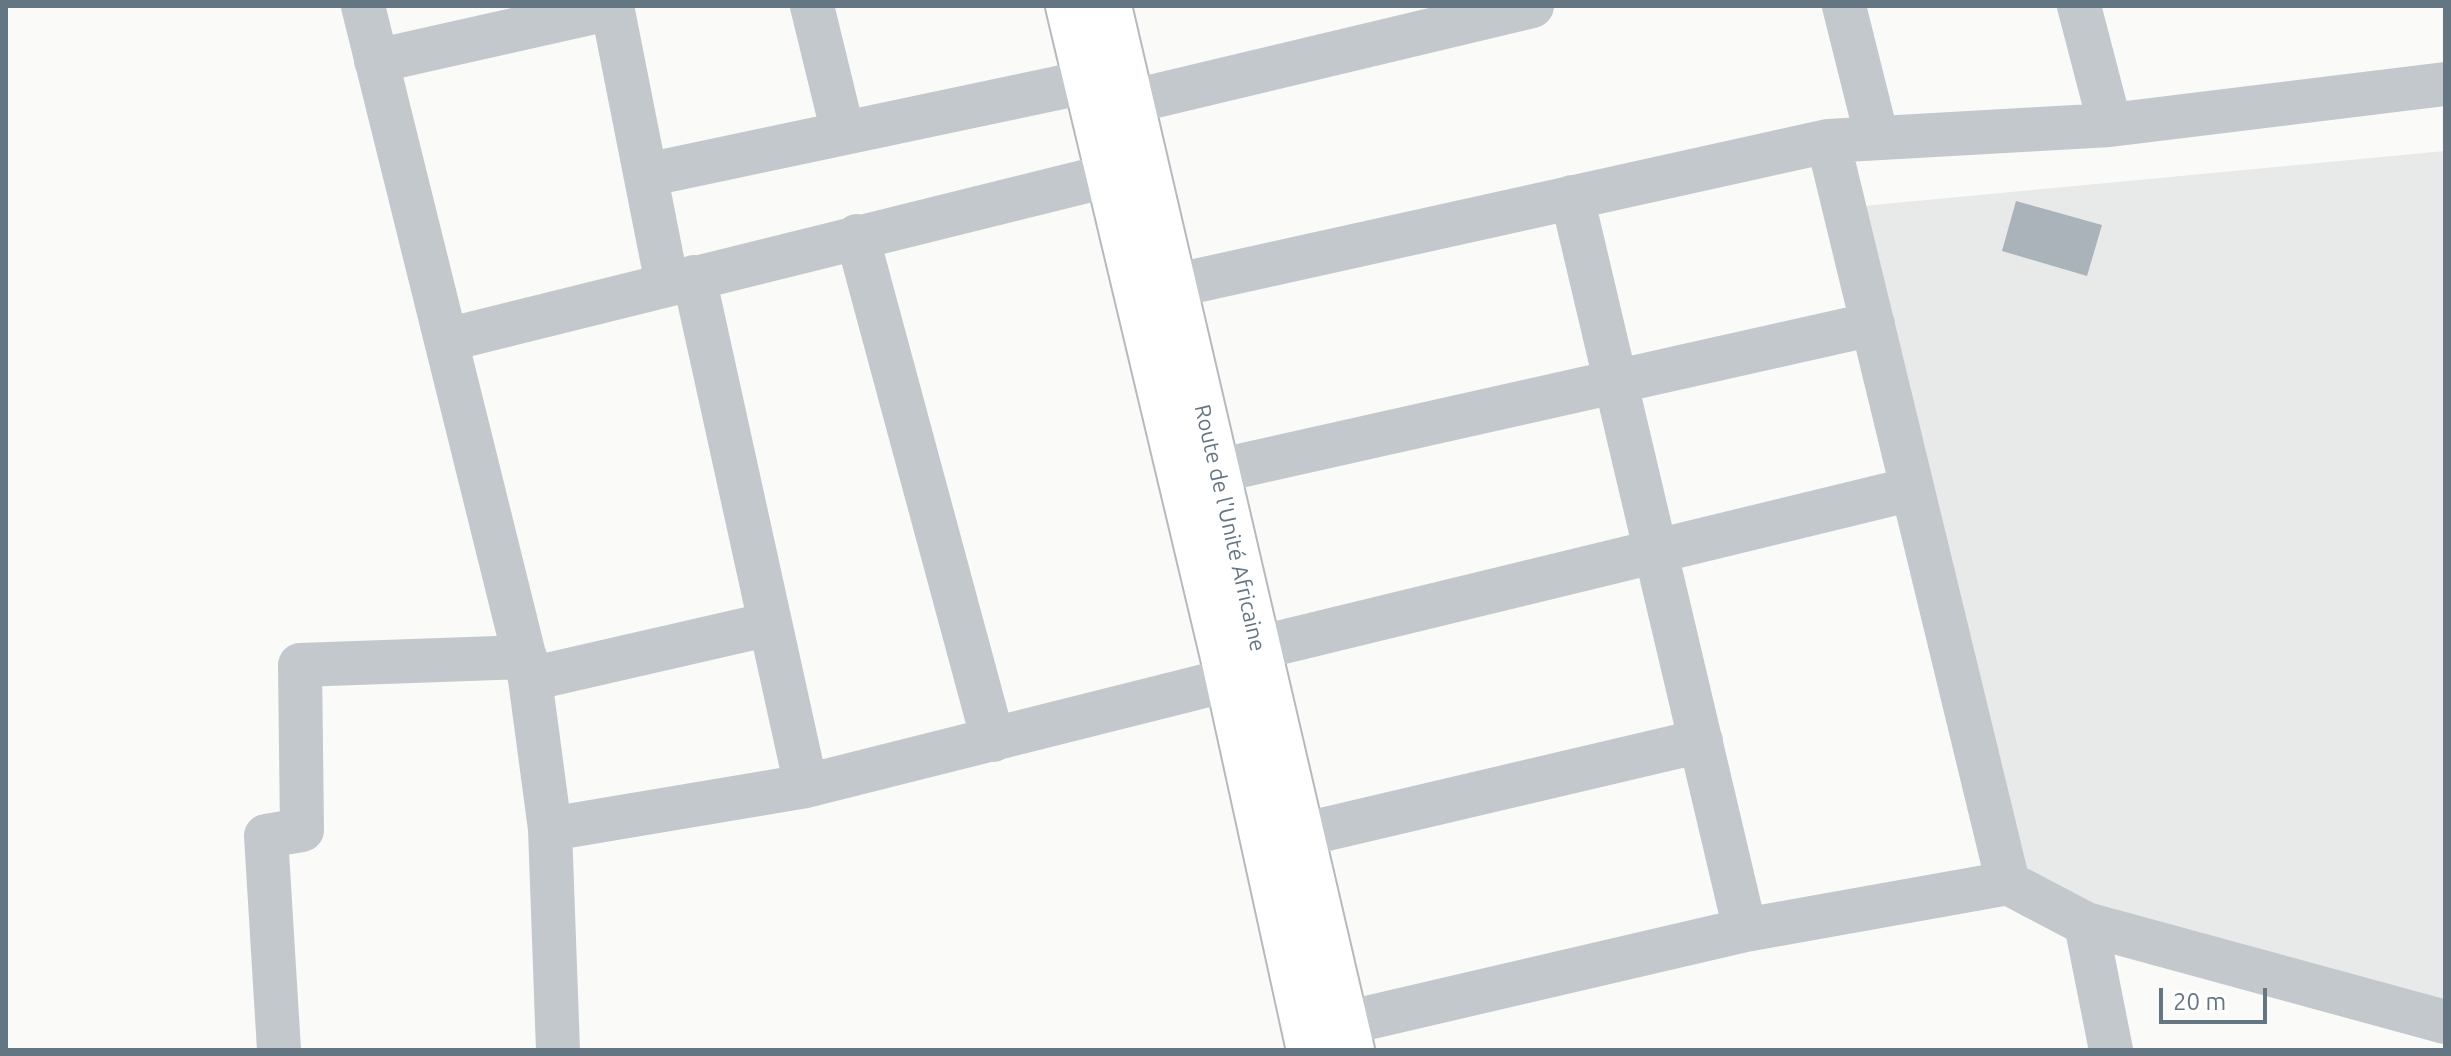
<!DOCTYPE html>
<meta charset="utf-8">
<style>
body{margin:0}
#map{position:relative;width:2451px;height:1056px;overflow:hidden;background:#fafaf8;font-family:Ubuntu,sans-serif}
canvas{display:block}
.frame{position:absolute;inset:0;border:8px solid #657683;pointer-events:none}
.scale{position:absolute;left:2159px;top:988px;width:108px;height:36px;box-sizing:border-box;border:4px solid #657683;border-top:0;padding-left:10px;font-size:24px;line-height:28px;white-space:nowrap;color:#657683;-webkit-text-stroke:6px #fff;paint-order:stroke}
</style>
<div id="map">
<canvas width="2451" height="1056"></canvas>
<div class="frame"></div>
<div class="scale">20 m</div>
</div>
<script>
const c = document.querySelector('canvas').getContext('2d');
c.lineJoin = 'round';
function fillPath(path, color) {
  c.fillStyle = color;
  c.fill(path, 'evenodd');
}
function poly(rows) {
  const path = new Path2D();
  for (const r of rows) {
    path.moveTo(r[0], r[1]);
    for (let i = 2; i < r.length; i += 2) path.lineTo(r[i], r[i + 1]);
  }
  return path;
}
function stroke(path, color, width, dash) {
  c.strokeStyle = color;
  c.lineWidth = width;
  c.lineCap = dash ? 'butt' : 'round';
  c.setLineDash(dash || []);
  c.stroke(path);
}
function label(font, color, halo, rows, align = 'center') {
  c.font = font + ' Ubuntu,sans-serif';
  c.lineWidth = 8;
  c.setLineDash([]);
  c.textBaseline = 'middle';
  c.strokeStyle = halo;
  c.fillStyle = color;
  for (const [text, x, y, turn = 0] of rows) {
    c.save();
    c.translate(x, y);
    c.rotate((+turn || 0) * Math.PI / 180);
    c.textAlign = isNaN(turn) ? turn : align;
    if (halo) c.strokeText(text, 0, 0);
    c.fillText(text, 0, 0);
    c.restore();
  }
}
const built = poly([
 [2445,151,2445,1014,2107,930,2014,858,1863,206]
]);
const building = poly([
 [2016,201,2102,225,2087,276,2002,251]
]);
const minor = poly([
 [363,6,530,679,550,829,558,1050],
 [612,6,667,284],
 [812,6,843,133],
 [1844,6,1877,138],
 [2079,6,2110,125],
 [376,61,612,8],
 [1130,102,1532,6],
 [1828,141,2008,883],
 [646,175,1086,82],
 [1572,197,1745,930],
 [857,236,993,740],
 [694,277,806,786],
 [1173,286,1828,141,2110,125,2445,84],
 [446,340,1107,176],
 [1217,471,1873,324],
 [1258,648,1912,489],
 [530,679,770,624],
 [550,829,806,786,1228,680],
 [1301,835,1701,741],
 [2086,924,2111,1050],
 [1307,1032,1745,930,2008,883,2086,924,2445,1022],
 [279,1050,266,836,302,830,300,665,525,657]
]);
const major = poly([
 [1068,6,1222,653,1309,1050],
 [1109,6,1352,1050]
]);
const streetNames = [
 ["Route de l'Unité Africaine",1230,528,77]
];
fillPath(built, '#e8e9e9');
fillPath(building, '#aab3b9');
stroke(major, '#b5babe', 48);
stroke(minor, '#c3c8cc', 44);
stroke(major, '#fff', 44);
label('22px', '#657683', '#fff', streetNames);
</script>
